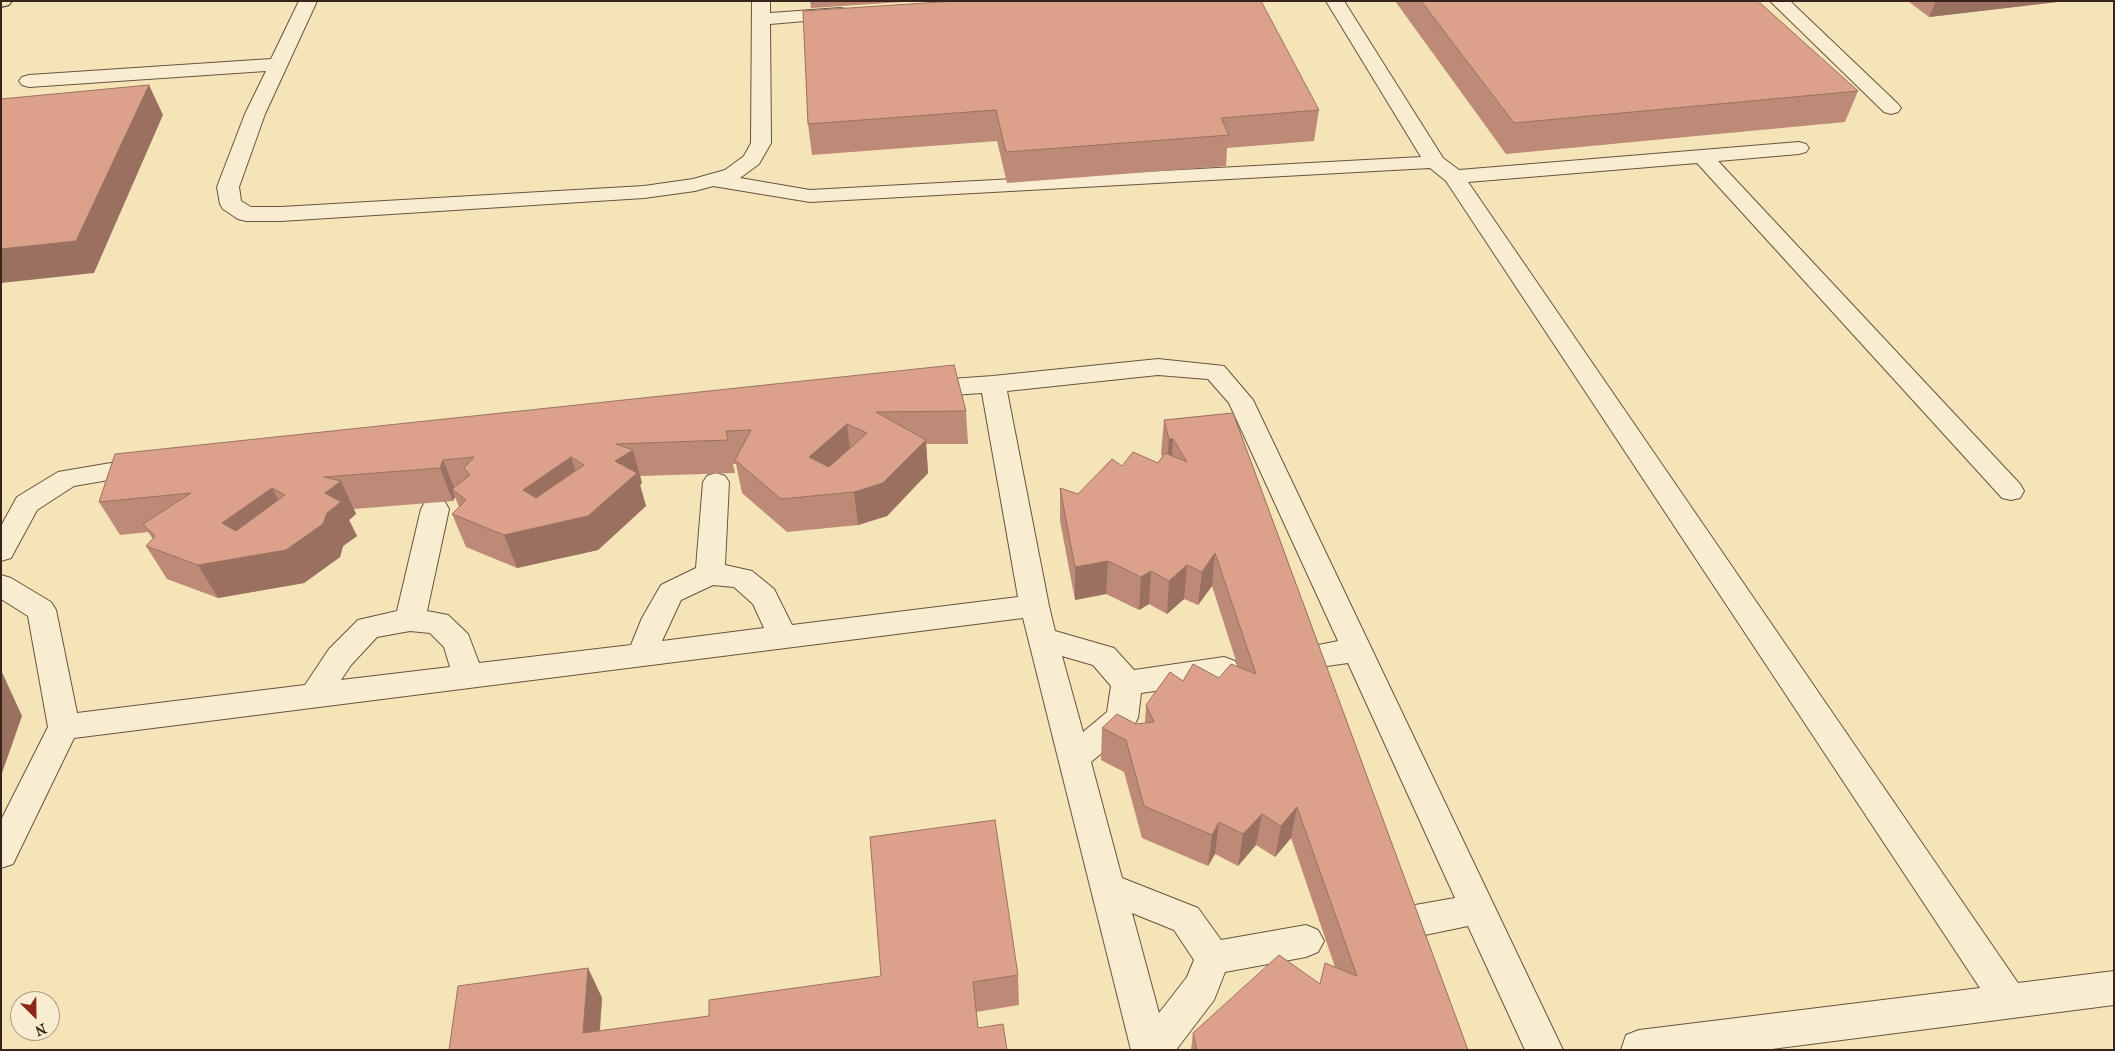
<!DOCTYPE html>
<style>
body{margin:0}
#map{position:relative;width:2115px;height:1051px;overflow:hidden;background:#f5e4b7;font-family:"IM FELL French Canon",serif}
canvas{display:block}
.frame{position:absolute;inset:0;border:2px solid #38241a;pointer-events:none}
.north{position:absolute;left:10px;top:991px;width:50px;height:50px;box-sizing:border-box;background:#f8edd0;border:1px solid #ab9d87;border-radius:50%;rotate:157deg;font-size:14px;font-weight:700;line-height:20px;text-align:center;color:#38241a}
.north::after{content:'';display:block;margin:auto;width:18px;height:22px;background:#8f2418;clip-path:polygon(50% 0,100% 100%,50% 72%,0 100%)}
</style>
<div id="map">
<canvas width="2115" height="1051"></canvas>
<div class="frame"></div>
<div class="north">N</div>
</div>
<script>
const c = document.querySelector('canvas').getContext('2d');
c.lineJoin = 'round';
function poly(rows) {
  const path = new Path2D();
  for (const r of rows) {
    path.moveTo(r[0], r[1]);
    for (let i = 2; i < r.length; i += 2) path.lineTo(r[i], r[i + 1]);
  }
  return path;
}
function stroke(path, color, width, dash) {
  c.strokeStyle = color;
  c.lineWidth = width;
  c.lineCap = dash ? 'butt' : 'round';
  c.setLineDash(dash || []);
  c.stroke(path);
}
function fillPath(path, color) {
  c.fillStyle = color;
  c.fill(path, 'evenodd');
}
const lane = poly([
 [299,1,317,1,265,114,239,187,241,201,251,207,281,207,644,186,693,179,725,170,744,156,751,143,752,1,770,1,770,13,840,8,846,9,849,13,846,17,840,18,770,24,771,143,759,164,740,178,810,190,1421,157,1326,1,1344,1,1443,158,1459,170,1799,142,1806,144,1809,148,1806,152,1799,154,1718,161,2020,484,2024,491,2020,498,2011,500,2002,498,1697,163,1468,182,2018,983,2114,971,2114,1005,1764,1050,1621,1050,1626,1035,1639,1030,1980,988,1446,181,1430,168,810,202,713,186,695,191,644,198,281,221,246,221,238,219,223,209,220,204,217,187,245,114,266,71,29,87,22,85,19,81,22,77,29,75,271,59,299,1],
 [1770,1,1790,1,1898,104,1901,108,1898,112,1891,114,1884,112,1770,1]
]);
const street = poly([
 [1158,359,1224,366,1253,400,1563,1050,1525,1050,1468,926,1415,937,1403,932,1398,921,1403,910,1415,905,1455,898,1348,663,1320,667,1309,663,1305,655,1309,647,1338,641,1229,403,1208,379,1158,375,1007,391,1049,606,1055,631,1114,648,1134,670,1224,657,1235,661,1239,669,1235,677,1224,681,1141,693,1138,718,1133,727,1091,762,1122,878,1198,908,1221,940,1306,925,1318,930,1324,941,1318,952,1306,957,1225,972,1214,1000,1176,1050,1131,1050,1023,618,74,738,13,864,1,868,1,820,48,727,28,616,1,599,1,575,11,578,51,602,56,610,77,713,305,685,329,649,358,620,397,611,421,509,425,502,435,499,445,502,449,509,427,611,448,615,468,634,479,663,631,645,642,618,661,585,696,568,703,482,707,476,716,473,725,476,729,482,725,565,752,571,774,589,792,625,1018,597,982,393,923,397,914,395,911,389,914,383,923,381,993,376,1158,359],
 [713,585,734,587,753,604,764,628,662,641,681,600,713,585],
 [410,631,430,633,444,647,450,667,341,680,351,665,377,637,410,631],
 [1062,656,1093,665,1111,686,1107,712,1083,732,1062,656],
 [1132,913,1174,930,1194,960,1187,977,1159,1013,1132,913],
 [146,457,155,460,159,466,155,472,74,486,37,510,11,558,1,561,1,526,17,497,58,472,146,457]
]);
const primary = poly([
 [1,1,12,1,9,5,1,7,1,1]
]);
const wall = poly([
 [810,1,918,1,811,8],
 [1395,1,1758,1,1858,91,1845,122,1506,154],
 [1908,1,2066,1,1929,17],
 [803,11,1319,110,1314,141,1227,148,1226,166,1007,183,997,141,812,155,808,124],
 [954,365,966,411,968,444,926,444,928,473,887,516,858,525,787,532,742,493,736,464,733,464,735,473,640,476,642,483,640,485,646,506,598,550,517,568,466,547,452,514,459,507,455,497,453,501,354,509,356,514,349,520,357,536,343,546,340,557,304,583,218,598,167,579,146,546,153,539,148,532,120,535,99,502],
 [1233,413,1468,1050,1191,1050,1193,1033,1320,984,1325,963,1335,967,1291,838,1275,857,1256,845,1238,866,1215,854,1208,866,1142,838,1124,772,1101,760,1102,728,1145,723,1146,705,1183,681,1219,678,1238,667,1212,586,1198,605,1184,599,1167,614,1149,604,1139,610,1106,594,1075,600,1060,521,1060,488,1078,494,1122,466,1158,463,1162,457,1161,453,1164,420],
 [588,968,602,998,600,1031,1018,975,1019,1005,976,1012,978,1028,449,1050]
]);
const shadedWall = poly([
 [1936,1,2066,1,1929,17],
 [149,85,163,115,94,273,1,283,1,249],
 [847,424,851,457,814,490,809,457],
 [1169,439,1173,439,1171,472,1166,472],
 [926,440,928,473,887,516,858,525,854,492],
 [633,450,642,483,640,485,646,506,598,550,517,568,504,535,615,461],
 [571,457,582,490,535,523,523,490],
 [443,460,456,492,452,489,455,497,453,501,440,468],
 [341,481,356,514,349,520,357,536,343,546,340,557,304,583,218,598,198,565],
 [272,488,290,522,241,557,222,523],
 [1215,553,1212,586,1198,605,1202,572],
 [1108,561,1106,594,1075,600,1075,567],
 [1187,565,1184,599,1167,614,1169,581],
 [1151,571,1149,604,1139,610,1141,577],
 [1,670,22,716,1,776],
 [1297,807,1291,838,1275,857,1281,826],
 [1262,814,1256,845,1238,866,1243,834],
 [1219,822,1215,854,1208,866,1212,835],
 [588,968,602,998,598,1050,583,1033]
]);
const building = poly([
 [956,1,1261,1,1319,110,1221,118,1229,135,1006,152,996,110,808,124,803,11,956,1],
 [1421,1,1758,1,1858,91,1514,123,1421,1],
 [149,85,76,241,1,249,1,99,149,85],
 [954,365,966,411,876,412,926,440,883,483,854,492,781,499,735,460,751,430,726,431,728,440,616,444,633,450,615,461,637,473,588,516,504,535,452,514,466,500,452,489,470,475,464,468,474,457,443,460,440,468,324,477,341,481,325,493,341,502,327,513,323,524,286,550,198,565,146,546,155,536,143,524,191,493,99,502,115,454,954,365],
 [847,424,867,433,829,467,809,457,847,424],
 [571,457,584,465,536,498,523,490,571,457],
 [272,488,285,495,236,531,222,523,272,488],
 [1233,413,1468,1050,1197,1050,1193,1033,1279,955,1320,984,1325,963,1357,976,1297,807,1281,826,1262,814,1243,834,1219,822,1212,835,1144,806,1126,740,1102,728,1117,714,1136,724,1154,722,1146,705,1170,672,1183,681,1193,664,1219,678,1231,664,1256,674,1215,553,1202,572,1187,565,1169,581,1151,571,1141,577,1108,561,1075,567,1060,488,1078,494,1112,459,1122,466,1133,452,1158,463,1165,453,1187,462,1173,439,1169,439,1164,420,1233,413],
 [995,820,1018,975,973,982,978,1028,1003,1024,1007,1050,449,1050,458,986,588,968,583,1033,709,1016,709,1000,881,976,870,837,995,820]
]);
stroke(lane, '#675441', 2);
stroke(street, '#675441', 2);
stroke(primary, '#38241a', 2);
fillPath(lane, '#f8edd0');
fillPath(street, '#f8edd0');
fillPath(primary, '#f5e4b7');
fillPath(wall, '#bd8a77');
fillPath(shadedWall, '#9a7161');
fillPath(building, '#dca18a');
stroke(building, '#9a7161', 1);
</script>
